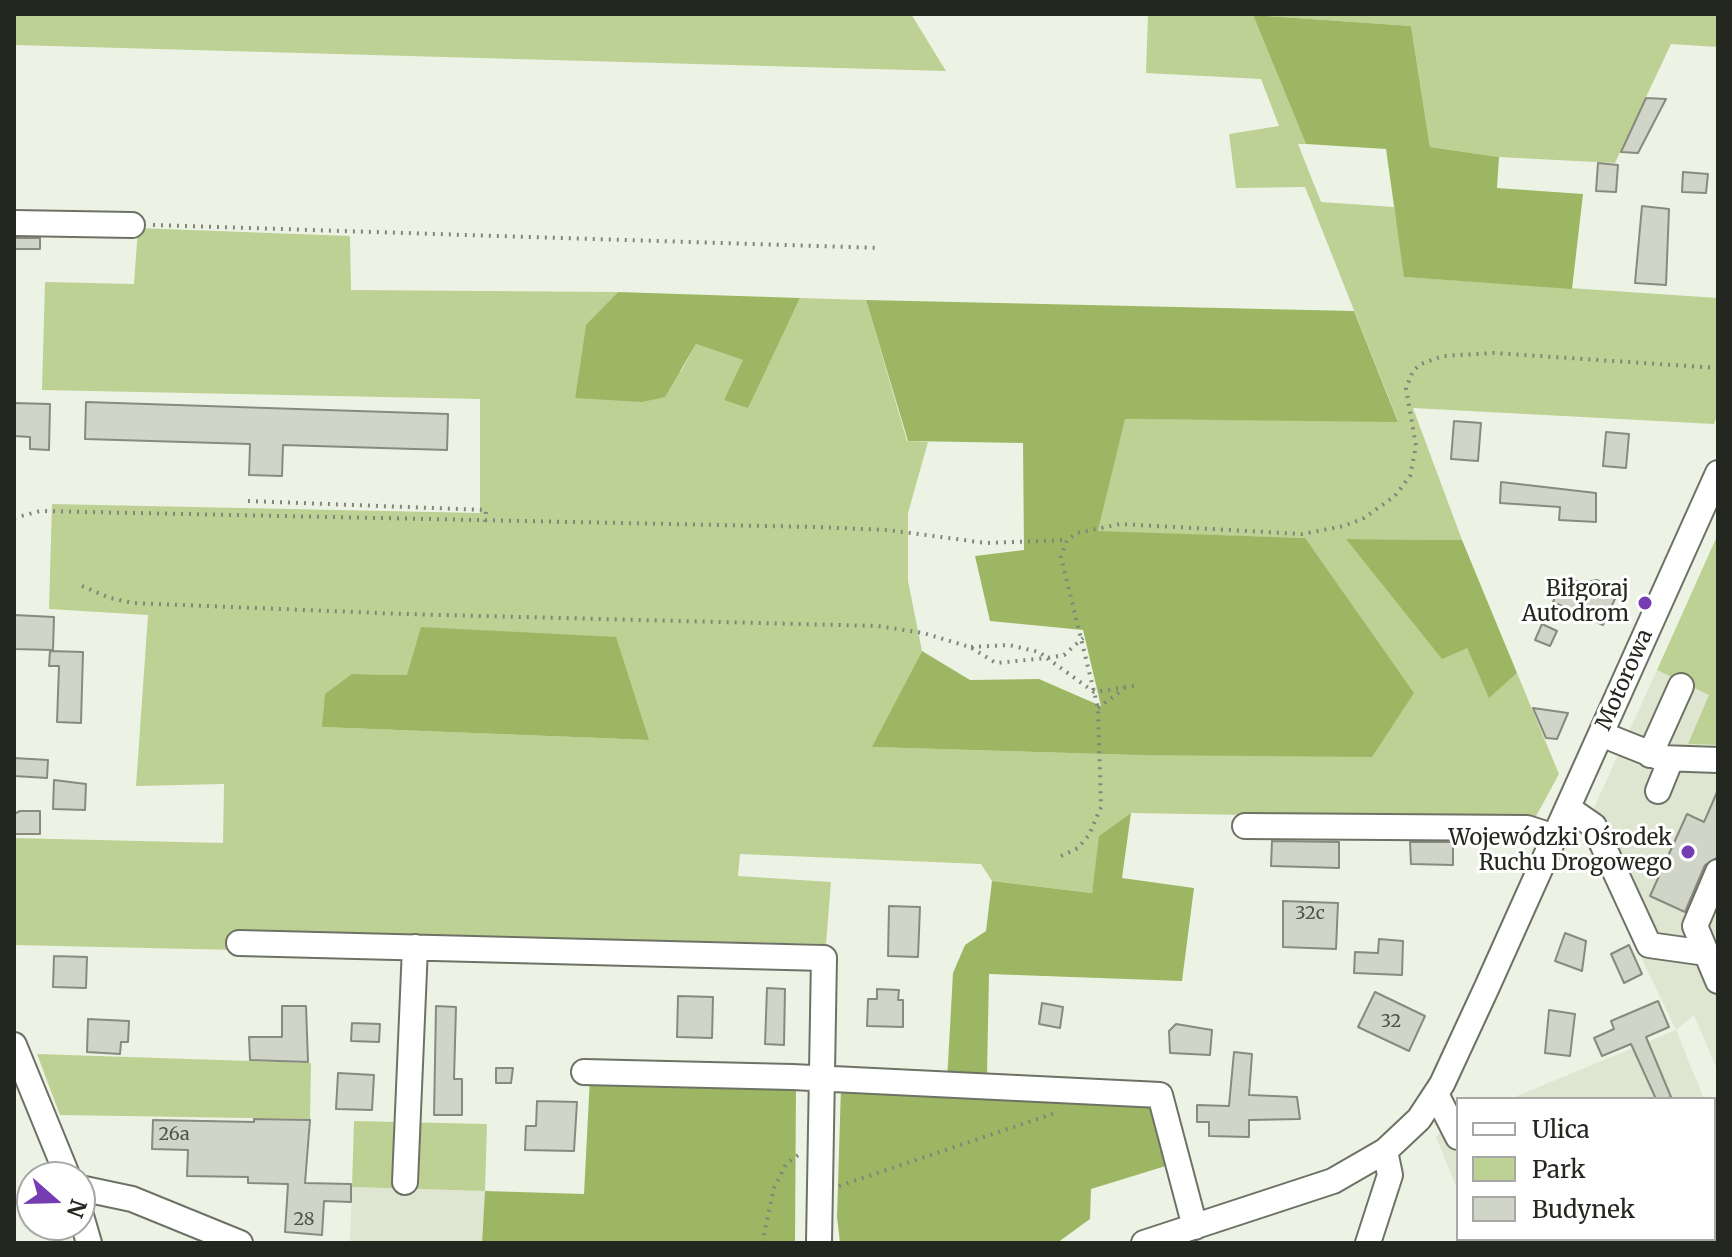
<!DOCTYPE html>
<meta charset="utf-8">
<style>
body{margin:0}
#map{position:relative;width:1732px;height:1257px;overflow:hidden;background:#edf3e4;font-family:Merriweather,serif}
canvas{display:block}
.frame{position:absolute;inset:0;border:16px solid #242620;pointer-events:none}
.legend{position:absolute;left:1456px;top:1097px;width:260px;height:144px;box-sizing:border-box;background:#fff;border:2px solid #a7a8a6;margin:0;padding:10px 14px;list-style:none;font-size:24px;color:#242620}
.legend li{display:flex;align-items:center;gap:16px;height:40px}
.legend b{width:40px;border:2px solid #a7a8a6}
.north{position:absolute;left:16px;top:1161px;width:80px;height:80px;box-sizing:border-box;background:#fff;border:2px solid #a7a8a6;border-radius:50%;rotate:110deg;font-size:22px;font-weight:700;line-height:32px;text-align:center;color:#242620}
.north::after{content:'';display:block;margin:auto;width:28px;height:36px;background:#763cb2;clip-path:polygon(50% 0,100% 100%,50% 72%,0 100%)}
</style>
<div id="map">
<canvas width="1732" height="1257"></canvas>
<div class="frame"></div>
<ul class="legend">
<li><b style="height:10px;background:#fff"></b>Ulica</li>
<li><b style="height:22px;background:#bdd194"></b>Park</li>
<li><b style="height:22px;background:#d0d5c7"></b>Budynek</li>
</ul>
<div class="north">N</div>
</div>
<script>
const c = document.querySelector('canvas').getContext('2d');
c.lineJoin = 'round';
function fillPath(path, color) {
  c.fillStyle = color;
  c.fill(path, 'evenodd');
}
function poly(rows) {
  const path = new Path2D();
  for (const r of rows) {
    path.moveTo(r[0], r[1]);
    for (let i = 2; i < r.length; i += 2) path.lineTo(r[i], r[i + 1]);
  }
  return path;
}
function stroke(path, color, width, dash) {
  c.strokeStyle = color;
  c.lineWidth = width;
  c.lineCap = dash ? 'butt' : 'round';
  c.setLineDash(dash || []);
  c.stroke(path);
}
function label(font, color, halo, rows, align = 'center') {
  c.font = font + ' Merriweather,serif';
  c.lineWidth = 6;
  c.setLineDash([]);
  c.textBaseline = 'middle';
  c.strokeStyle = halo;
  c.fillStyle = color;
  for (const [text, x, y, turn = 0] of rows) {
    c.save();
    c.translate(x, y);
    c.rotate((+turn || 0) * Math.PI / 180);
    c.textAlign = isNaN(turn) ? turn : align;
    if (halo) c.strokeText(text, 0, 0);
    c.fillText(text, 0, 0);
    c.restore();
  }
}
const built = poly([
 [1657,670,1710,695,1689,744,1718,745,1718,1072,1694,1015,1676,1030,1704,1099,1510,1099,1676,1030,1582,834],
 [1458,1113,1458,1191,1436,1137],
 [1714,1122,1718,1132,1718,1243,1487,1243,1482,1239,1714,1239],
 [352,1187,485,1191,482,1243,350,1243]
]);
const green = poly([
 [14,14,911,14,946,71,14,45],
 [1148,14,1718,14,1718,47,1671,44,1615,163,1499,157,1430,147,1411,26,1253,15,1306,144,1298,144,1321,202,1394,207,1405,277,1718,298,1718,413,1714,424,1413,408,1462,540,1347,539,1467,648,1489,697,1517,673,1559,774,1534,820,1131,813,1100,836,1092,893,992,881,981,864,740,854,738,876,831,882,826,944,238,931,237,950,14,945,14,838,223,843,224,784,136,786,148,615,49,609,52,504,480,513,480,399,42,390,45,282,134,284,138,228,350,236,351,290,618,292,586,326,575,398,681,371,696,344,744,360,747,407,800,298,866,300,907,441,928,442,908,513,908,581,922,651,873,747,1136,755,1305,538,1098,532,1124,419,1398,421,1305,187,1236,188,1229,134,1279,126,1261,79,1146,73],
 [352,674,407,675,649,740,322,727],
 [1718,534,1718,745,1688,744,1709,695,1657,670],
 [37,1054,311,1063,310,1119,60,1115],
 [354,1121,487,1124,485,1191,352,1187]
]);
const forest = poly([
 [1253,15,1411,26,1430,147,1499,157,1497,188,1583,194,1572,289,1404,277,1386,149,1306,144],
 [618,292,800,298,748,408,724,400,743,360,696,344,665,397,642,402,575,398,586,325],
 [866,300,1354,311,1398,422,1125,419,1098,531,1305,538,1414,693,1372,757,1136,755,872,747,922,651,970,680,1039,679,1101,706,1083,630,990,621,975,556,1024,550,1023,443,908,441],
 [1346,539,1462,540,1517,673,1489,698,1467,648,1442,659],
 [421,627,616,637,649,740,322,727,325,694,352,674,407,675],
 [1131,813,1122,878,1194,888,1182,981,989,974,987,1075,947,1081,953,973,965,945,986,931,992,881,1092,893,1099,836],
 [590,1077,796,1086,795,1243,482,1243,485,1191,584,1194],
 [841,1087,1154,1102,1169,1165,1091,1189,1090,1219,1057,1243,840,1243,837,1217]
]);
const building = poly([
 [1646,98,1666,99,1638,153,1621,152,1646,98],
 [1598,163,1618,165,1616,192,1596,191,1598,163],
 [1683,172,1708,174,1706,193,1682,192,1683,172],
 [1642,206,1669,209,1666,285,1635,283,1642,206],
 [14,238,40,238,40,249,14,249,14,238],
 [86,402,448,414,447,450,283,445,282,476,249,475,250,444,85,439,86,402],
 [14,403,50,404,49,450,30,449,30,437,14,436,14,403],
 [1454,421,1481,423,1478,461,1451,459,1454,421],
 [1606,432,1629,434,1626,468,1603,466,1606,432],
 [1501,482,1596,493,1596,522,1559,520,1560,507,1500,503,1501,482],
 [1564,576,1581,583,1597,580,1619,590,1603,625,1553,602,1564,576],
 [14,615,54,617,53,650,14,649,14,615],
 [1542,624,1557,631,1550,646,1535,640,1542,624],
 [50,651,83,652,81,723,57,722,59,666,49,666,50,651],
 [1533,708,1568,713,1557,739,1546,738,1533,708],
 [14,758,48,760,47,778,14,776,14,758],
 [54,780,86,784,85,810,53,809,54,780],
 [1718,790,1718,857,1705,865,1685,912,1650,896,1687,814,1704,822,1718,790],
 [20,811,40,811,40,834,14,834,14,814,20,811],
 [1272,841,1339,842,1339,868,1271,866,1272,841],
 [1410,842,1453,842,1453,865,1411,864,1410,842],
 [1283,901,1338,903,1336,949,1283,947,1283,901],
 [889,906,920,907,918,957,888,956,889,906],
 [1565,933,1586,941,1582,971,1555,961,1565,933],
 [1379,939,1403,941,1402,975,1354,973,1355,952,1378,953,1379,939],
 [1629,945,1642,974,1624,983,1611,954,1629,945],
 [54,956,87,957,86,988,53,987,54,956],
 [767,988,785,989,784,1045,765,1044,767,988],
 [877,989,899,990,898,1000,903,1000,903,1027,867,1026,868,999,877,999,877,989],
 [1375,992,1425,1016,1409,1051,1358,1027,1375,992],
 [678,996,713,997,712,1038,677,1037,678,996],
 [1658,1001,1669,1027,1646,1037,1671,1097,1665,1099,1656,1099,1631,1044,1602,1056,1594,1038,1614,1029,1611,1021,1658,1001],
 [1042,1003,1063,1007,1060,1028,1039,1024,1042,1003],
 [282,1006,306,1006,308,1062,250,1060,249,1037,282,1037,282,1006],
 [436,1006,456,1007,454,1079,462,1079,462,1115,434,1115,436,1006],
 [1549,1010,1575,1014,1570,1056,1545,1053,1549,1010],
 [88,1019,129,1021,128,1042,121,1042,120,1054,87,1052,88,1019],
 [352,1023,380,1024,379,1042,351,1041,352,1023],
 [1176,1024,1212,1030,1210,1055,1170,1053,1169,1031,1176,1024],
 [1234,1052,1252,1054,1249,1095,1297,1097,1300,1119,1249,1120,1249,1137,1209,1136,1209,1122,1197,1122,1197,1105,1229,1106,1234,1052],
 [496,1068,513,1068,511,1083,496,1083,496,1068],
 [338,1073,374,1075,372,1110,336,1109,338,1073],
 [537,1101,577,1102,574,1151,525,1150,526,1126,536,1126,537,1101],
 [254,1119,310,1120,305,1183,351,1184,351,1202,324,1201,322,1235,285,1232,288,1184,248,1183,248,1177,187,1176,188,1150,152,1149,153,1120,254,1122,254,1119]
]);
const path = poly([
 [153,225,879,248],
 [248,501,486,510,485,522],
 [14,518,40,511,815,527,888,530,986,543,1066,540],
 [82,586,110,598,133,603,404,614,878,626,923,633,970,647,996,663,1047,658,1094,692,1138,685],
 [971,647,1009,645,1039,652,1047,658,1064,655,1083,638],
 [1098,708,1125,688],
 [1061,856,1078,848,1089,835,1101,807,1098,708,1061,557,1067,540,1077,533,1120,524,1302,534,1344,526,1364,518,1395,496,1410,476,1416,446,1406,388,1413,371,1421,364,1443,356,1494,353,1718,368],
 [839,1186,1055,1113],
 [762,1243,774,1188,786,1164,801,1153]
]);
const minor = poly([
 [14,223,132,225],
 [1601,734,1661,758,1718,760],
 [1650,755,1681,686],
 [1658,791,1671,759],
 [1568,808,1594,826,1649,945,1706,953],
 [1245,826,1527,828,1555,837],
 [1718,872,1695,926,1718,981],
 [239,943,824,958,819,1243],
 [14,1045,68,1177],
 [584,1072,792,1077,1160,1095,1195,1227],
 [1436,1094,1458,1137],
 [405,1182,415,947],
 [80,1188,132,1199,240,1243],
 [80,1212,89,1243],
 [1714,1224,1718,1222],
 [1500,1239,1501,1243],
 [1144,1243,1333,1181,1385,1151,1419,1119,1442,1084,1487,987,1718,473],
 [1368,1243,1390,1175,1385,1151],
 [1663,1243,1674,1239]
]);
const markers = [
 [1645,603,8,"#763cb2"],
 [1688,852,8,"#763cb2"]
];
const numberNames = [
 ["32c",1310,914],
 ["32",1391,1022],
 ["26a",174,1135],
 ["28",304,1220]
];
const poiNames = [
 ["Biłgoraj",1629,590],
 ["Autodrom",1629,615],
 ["Wojewódzki Ośrodek",1672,839],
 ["Ruchu Drogowego",1672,864]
];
const streetNames = [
 ["Motorowa",1625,680,-66]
];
fillPath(built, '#dee5d0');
fillPath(green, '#bdd194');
fillPath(forest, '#9db664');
fillPath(building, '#d0d5c7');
stroke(building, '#878b7e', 2);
stroke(minor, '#6d7265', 28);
stroke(path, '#82857b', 4, [2, 6]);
stroke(minor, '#fff', 24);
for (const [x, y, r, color] of markers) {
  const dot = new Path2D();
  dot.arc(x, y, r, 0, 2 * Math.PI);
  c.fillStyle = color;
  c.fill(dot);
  stroke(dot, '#fff', 3);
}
label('18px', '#4f524a', null, numberNames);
label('22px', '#242620', '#fff', poiNames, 'right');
label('22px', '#242620', '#fff', streetNames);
</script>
